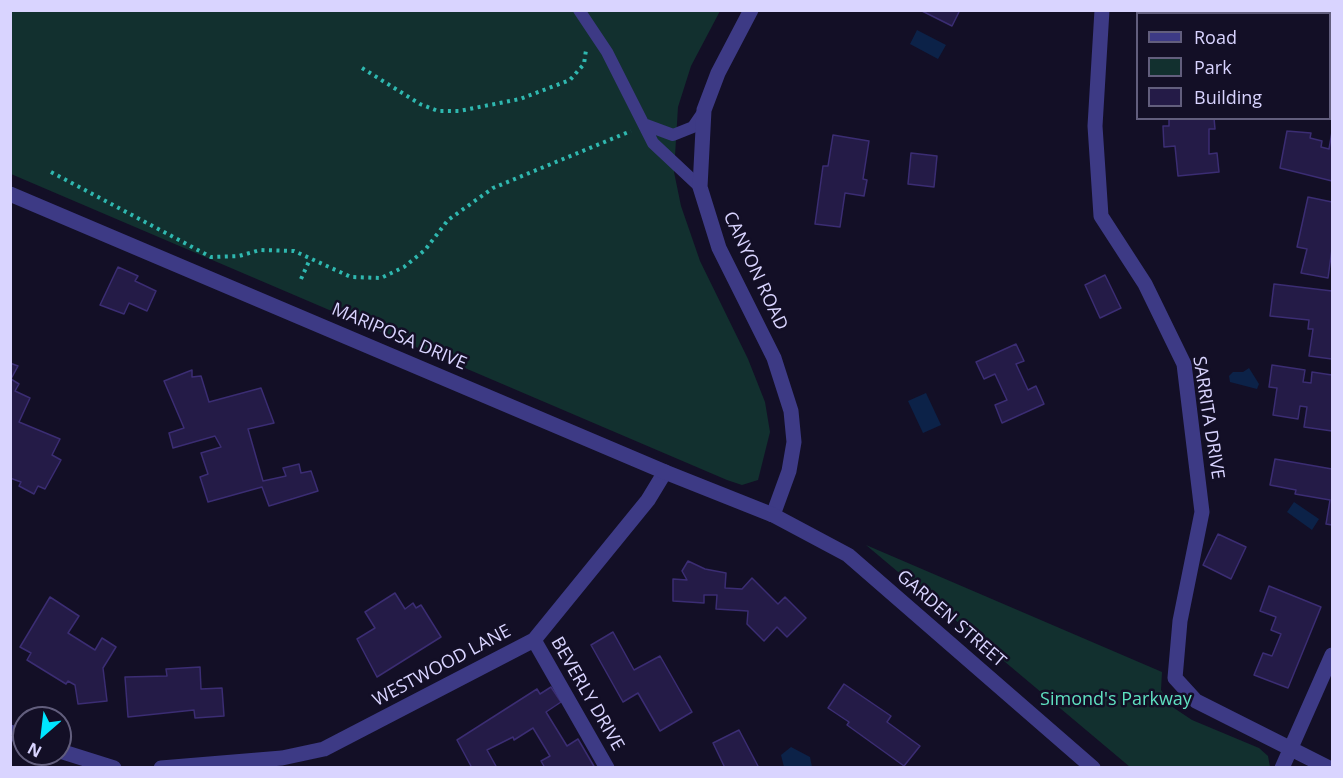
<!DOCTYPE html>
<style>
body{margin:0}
#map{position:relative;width:1343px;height:778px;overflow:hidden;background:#130f26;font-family:"Open Sans",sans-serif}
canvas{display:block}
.frame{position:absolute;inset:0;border:12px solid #d9d4ff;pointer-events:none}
.legend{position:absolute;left:1136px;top:12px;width:195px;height:108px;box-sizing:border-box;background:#130f26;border:2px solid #625e7d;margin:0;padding:8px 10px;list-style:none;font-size:18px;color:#d9d4ff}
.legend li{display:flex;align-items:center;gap:12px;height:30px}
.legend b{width:30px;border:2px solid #625e7d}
.north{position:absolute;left:12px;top:706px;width:60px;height:60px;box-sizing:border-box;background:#130f26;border:2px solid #625e7d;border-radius:50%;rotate:208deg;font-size:16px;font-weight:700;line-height:24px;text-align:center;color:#d9d4ff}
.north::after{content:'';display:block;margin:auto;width:21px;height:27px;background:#00e5ff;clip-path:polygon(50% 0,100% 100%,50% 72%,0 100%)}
</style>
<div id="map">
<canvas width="1343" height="778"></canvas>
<div class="frame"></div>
<ul class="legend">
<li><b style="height:8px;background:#3d3a85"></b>Road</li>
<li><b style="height:16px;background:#12302f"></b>Park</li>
<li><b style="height:16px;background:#241b47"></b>Building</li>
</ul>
<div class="north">N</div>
</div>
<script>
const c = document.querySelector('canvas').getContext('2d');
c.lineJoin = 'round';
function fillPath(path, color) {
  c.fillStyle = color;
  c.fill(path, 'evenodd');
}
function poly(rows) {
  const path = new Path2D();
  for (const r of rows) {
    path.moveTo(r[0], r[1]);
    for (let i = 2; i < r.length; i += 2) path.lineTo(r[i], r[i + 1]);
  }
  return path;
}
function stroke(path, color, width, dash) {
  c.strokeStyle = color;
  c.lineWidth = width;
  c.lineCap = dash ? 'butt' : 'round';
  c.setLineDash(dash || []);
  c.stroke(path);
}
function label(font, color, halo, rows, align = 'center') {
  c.font = font + ' "Open Sans",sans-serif';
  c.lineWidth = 5;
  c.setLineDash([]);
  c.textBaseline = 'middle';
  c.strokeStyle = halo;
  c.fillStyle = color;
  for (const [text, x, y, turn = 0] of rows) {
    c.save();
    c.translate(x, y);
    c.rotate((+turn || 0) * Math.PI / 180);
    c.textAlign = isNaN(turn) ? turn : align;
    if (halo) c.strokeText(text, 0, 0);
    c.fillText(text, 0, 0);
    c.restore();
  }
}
const green = poly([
 [10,11,720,11,691,66,678,107,674,172,681,206,700,261,748,359,765,402,770,432,758,480,742,485,727,480,11,174],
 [866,545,1162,672,1161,690,1171,706,1192,720,1259,748,1268,756,1270,767,1130,767]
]);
const water = poly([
 [917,30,946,45,938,59,910,44],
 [1249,368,1259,384,1257,389,1230,382,1229,376,1233,372,1243,372],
 [926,393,941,425,923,433,908,401],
 [1294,502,1319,519,1312,530,1287,512],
 [791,747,810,757,812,767,784,767,781,755]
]);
const building = poly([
 [920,10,960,10,952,26,920,10],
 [1298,10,1332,10,1332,20,1330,19,1330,14,1298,14,1298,10],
 [1169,118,1214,118,1215,129,1209,129,1209,154,1217,153,1219,172,1178,176,1175,146,1164,147,1163,126,1169,126,1169,118],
 [1287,131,1311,133,1310,138,1322,141,1321,147,1329,149,1332,132,1332,181,1280,168,1287,131],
 [833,135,869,141,863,179,867,180,864,196,845,193,840,227,815,224,823,166,828,166,833,135],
 [911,153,937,156,934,187,908,184,911,153],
 [1308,197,1332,202,1332,249,1328,278,1301,273,1307,249,1297,247,1308,197],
 [118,267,138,276,135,281,156,291,147,311,129,303,124,314,100,305,118,267],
 [1105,275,1121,308,1100,318,1085,285,1105,275],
 [1274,284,1332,291,1332,359,1309,356,1313,329,1308,329,1309,320,1270,316,1274,284],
 [1016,344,1024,361,1016,364,1028,390,1036,386,1044,404,1002,423,995,405,1007,400,995,374,984,379,976,362,1016,344],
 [10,363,18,366,11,379,19,384,15,391,30,398,19,422,60,439,52,455,61,460,45,489,38,486,34,494,19,486,21,482,10,478,10,363],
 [1272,365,1305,370,1303,382,1311,383,1312,372,1332,375,1332,439,1332,431,1304,427,1307,407,1300,406,1298,419,1273,415,1277,388,1269,387,1272,365],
 [192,370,192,377,201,376,209,402,261,388,274,423,248,429,263,481,286,476,283,468,299,464,301,473,311,471,318,491,269,506,262,487,208,502,200,477,208,474,201,453,221,447,215,436,173,448,169,433,184,428,164,381,192,370],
 [1275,459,1332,469,1332,525,1326,524,1330,500,1295,494,1296,490,1270,485,1275,459],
 [1218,534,1246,547,1231,579,1203,565,1218,534],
 [688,561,705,569,726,573,725,588,742,589,752,578,778,604,785,597,806,618,787,637,777,627,764,641,747,624,748,611,716,609,717,595,704,595,704,603,673,601,673,579,687,580,682,571,688,561],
 [1269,586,1321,607,1288,688,1254,675,1263,653,1272,656,1281,634,1271,630,1276,617,1260,611,1269,586],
 [395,593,405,609,413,603,416,608,421,605,441,637,377,677,357,639,375,628,365,612,395,593],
 [50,597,79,616,68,633,95,650,102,638,116,647,103,668,107,701,78,704,75,685,68,681,66,684,27,660,31,653,20,647,50,597],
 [613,632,634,670,660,656,692,712,660,731,638,693,623,702,591,645,613,632],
 [200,667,201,689,222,688,224,716,195,718,194,710,128,717,125,677,167,676,166,669,200,667],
 [844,684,891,716,887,722,920,746,904,766,847,725,849,722,828,708,844,684],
 [551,687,561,702,546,712,567,746,578,739,595,768,545,768,541,761,550,756,533,728,514,740,513,737,487,750,497,768,472,768,457,740,537,689,540,694,551,687],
 [739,730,759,768,725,768,713,743,739,730]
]);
const path = poly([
 [362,68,420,104,438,111,459,111,520,99,570,80,584,64,586,50],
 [51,172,211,257,239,256,260,250,294,251,351,277,381,278,404,267,425,250,448,220,493,188,631,131],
 [301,279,310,259]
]);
const service = poly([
 [579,10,607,52,653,143,700,187],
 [646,125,673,135,693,127,704,111]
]);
const minor = poly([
 [751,10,718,73,704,110,700,187,719,248,774,358,791,411,794,442,789,471,773,515],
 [1102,10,1095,126,1101,216,1145,284,1184,364,1202,512,1180,621,1175,678,1196,701,1329,768],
 [534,640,607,768],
 [10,732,24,738],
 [60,751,114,768],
 [161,768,282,758,324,749,534,640,648,500,665,472],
 [1282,768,1332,655]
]);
const tertiary = poly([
 [10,194,665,472,773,515,848,555,1093,768]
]);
const streetNames = [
 ["CANYON ROAD",755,271,65],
 ["MARIPOSA DRIVE",399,337,23],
 ["SARRITA DRIVE",1208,418,81],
 ["GARDEN STREET",951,619,41],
 ["WESTWOOD LANE",442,666,-28],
 ["BEVERLY DRIVE",587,694,60]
];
const parkNames = [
 ["Simond's Parkway",1116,700]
];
fillPath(green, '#12302f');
fillPath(water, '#0c2248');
fillPath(building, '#241b47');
stroke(building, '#3b2d73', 1.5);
stroke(path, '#2fb8b0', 4, [3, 4.5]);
stroke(service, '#3d3a85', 12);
stroke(minor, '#3d3a85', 15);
stroke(tertiary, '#3d3a85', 15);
label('18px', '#d9d4ff', '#130f26', streetNames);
label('18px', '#5fe0c0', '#130f26', parkNames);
</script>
